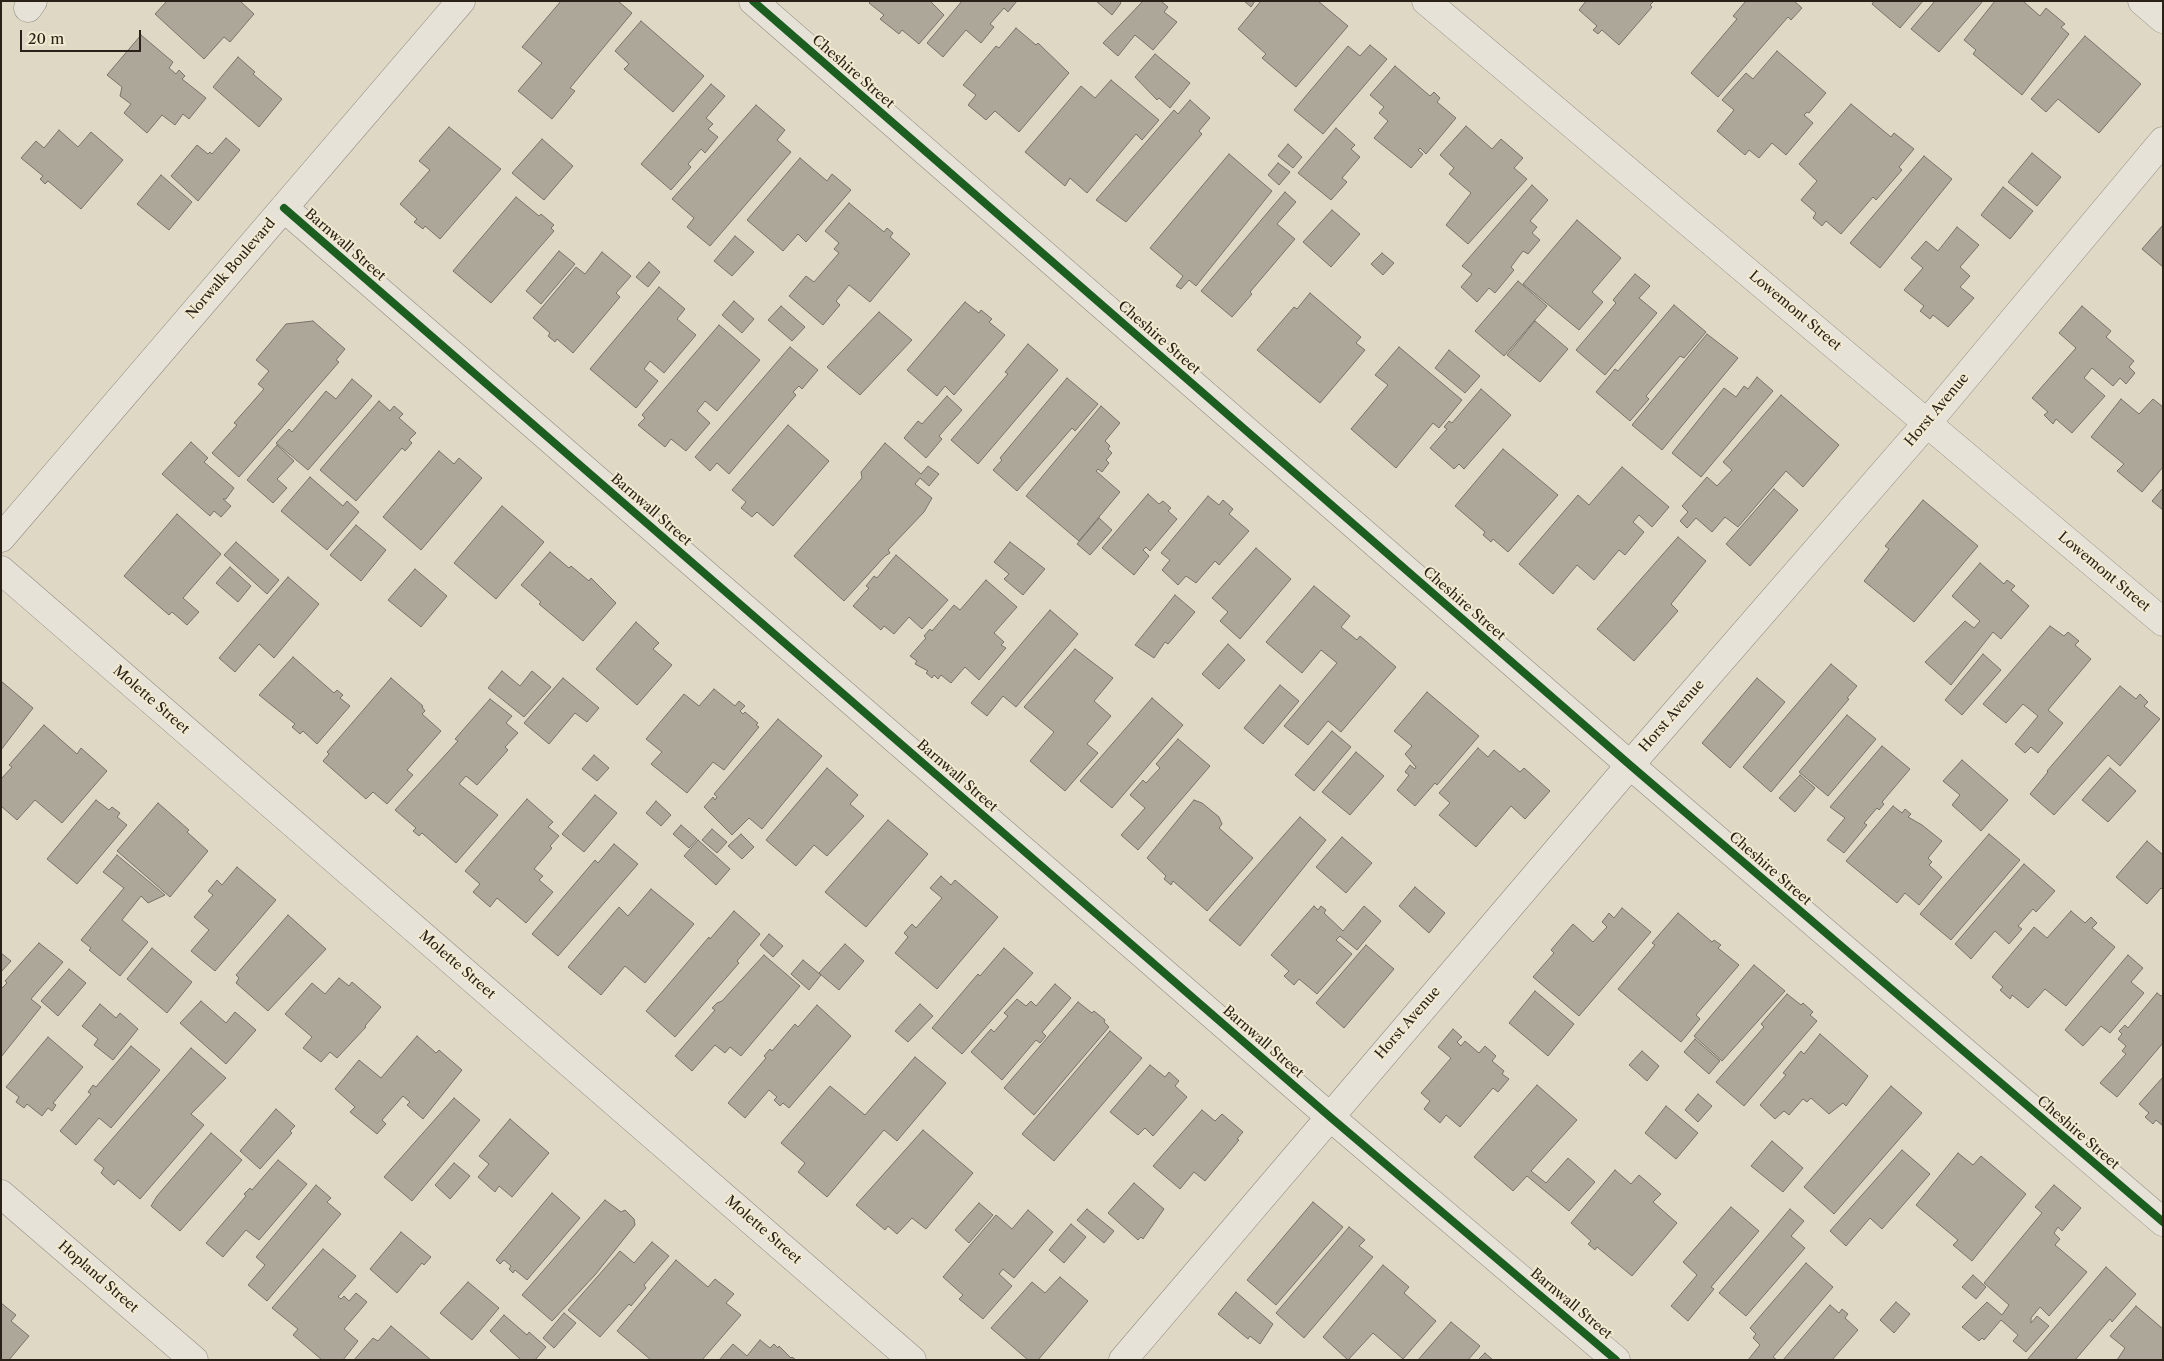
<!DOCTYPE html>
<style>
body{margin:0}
#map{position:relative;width:2164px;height:1361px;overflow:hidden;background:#dfd8c4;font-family:"Libre Caslon Text",serif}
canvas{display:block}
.frame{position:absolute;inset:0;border:2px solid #2a2218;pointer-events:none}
.scale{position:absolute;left:20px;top:30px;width:121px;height:22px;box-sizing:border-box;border:2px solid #2a2218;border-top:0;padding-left:6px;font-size:15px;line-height:18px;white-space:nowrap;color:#2a2218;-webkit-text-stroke:4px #f2e9d1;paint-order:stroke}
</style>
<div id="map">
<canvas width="2164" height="1361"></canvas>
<div class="frame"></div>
<div class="scale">20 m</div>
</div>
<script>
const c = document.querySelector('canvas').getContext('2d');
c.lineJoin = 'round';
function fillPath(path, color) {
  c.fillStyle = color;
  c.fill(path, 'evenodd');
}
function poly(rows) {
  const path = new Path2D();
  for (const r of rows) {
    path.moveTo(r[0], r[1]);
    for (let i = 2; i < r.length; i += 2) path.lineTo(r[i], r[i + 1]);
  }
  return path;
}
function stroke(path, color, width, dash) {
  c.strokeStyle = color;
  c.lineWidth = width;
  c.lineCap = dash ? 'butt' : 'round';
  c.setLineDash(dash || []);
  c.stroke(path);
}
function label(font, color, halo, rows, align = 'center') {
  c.font = font + ' "Libre Caslon Text",serif';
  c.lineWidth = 4;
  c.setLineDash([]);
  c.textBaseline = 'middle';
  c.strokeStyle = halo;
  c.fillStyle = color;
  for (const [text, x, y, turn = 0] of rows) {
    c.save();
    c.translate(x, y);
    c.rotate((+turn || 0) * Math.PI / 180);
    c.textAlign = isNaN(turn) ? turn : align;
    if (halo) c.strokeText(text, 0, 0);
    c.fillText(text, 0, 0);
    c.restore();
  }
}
const building = poly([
 [167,1,240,1,254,14,230,42,224,37,204,59,155,14,167,1],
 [561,1,618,1,632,13,570,88,575,91,552,119,518,91,542,63,522,47,561,1],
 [871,1,930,1,944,15,919,44,902,30,899,34,880,19,884,15,869,3,871,1],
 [962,1,1017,1,1008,12,1004,8,990,24,994,27,981,43,966,30,943,57,927,43,962,1],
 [1096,1,1119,1,1121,3,1112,15,1096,1],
 [1143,1,1161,1,1168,7,1164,12,1177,22,1153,50,1135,35,1118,56,1103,43,1143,1],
 [1244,1,1255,1,1251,7,1244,1],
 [1261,1,1318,1,1348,26,1296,87,1262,58,1266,54,1238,29,1261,1],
 [1586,1,1654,1,1650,5,1652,7,1619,45,1602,30,1598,34,1593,30,1597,26,1579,10,1586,1],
 [1746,1,1794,1,1802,8,1791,20,1788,17,1718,97,1691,73,1737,19,1733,16,1746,1],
 [1874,1,1923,1,1900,28,1872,4,1874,1],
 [1935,1,1983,1,1939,52,1911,29,1935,1],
 [1995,1,2023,1,2040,16,2046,8,2065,24,2061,27,2069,34,2022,95,1973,54,1976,50,1964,40,1995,1],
 [641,21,704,76,673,112,624,69,629,64,615,51,641,21],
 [1016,28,1036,45,1038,43,1069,73,1019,132,995,111,986,120,968,105,976,95,963,85,996,46,999,48,1016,28],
 [141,35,173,62,169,68,176,74,179,70,185,76,182,79,206,98,189,119,183,114,175,125,162,115,147,133,124,113,131,104,120,96,122,87,107,75,141,35],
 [2085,36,2141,84,2099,133,2058,99,2046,112,2031,99,2085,36],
 [1370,45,1387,59,1323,134,1294,110,1348,46,1360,56,1370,45],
 [1777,51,1826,93,1809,113,1807,112,1804,115,1813,123,1786,155,1772,143,1759,158,1749,150,1745,155,1717,131,1734,110,1722,100,1746,73,1753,79,1777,51],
 [1155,54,1190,83,1170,108,1159,98,1157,100,1135,77,1155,54],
 [238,57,255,72,253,74,282,99,259,127,213,87,238,57],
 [1395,66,1430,96,1434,92,1440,98,1437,102,1456,118,1426,154,1420,148,1418,150,1423,154,1411,168,1374,138,1388,121,1379,113,1384,107,1370,95,1395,66],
 [1111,80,1159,120,1142,140,1136,134,1087,193,1070,178,1065,186,1025,152,1081,86,1095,98,1111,80],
 [711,84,725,96,706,118,713,124,708,129,718,137,705,153,701,149,688,164,691,167,671,190,641,164,711,84],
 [1190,100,1210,118,1199,131,1202,134,1126,222,1096,200,1174,110,1178,114,1190,100],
 [1851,104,1891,137,1894,133,1914,149,1899,167,1902,170,1876,200,1873,197,1841,234,1826,221,1822,226,1813,218,1816,213,1801,200,1817,181,1799,164,1851,104],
 [756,105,785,130,777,140,791,152,710,246,687,227,694,218,672,199,756,105],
 [1466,126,1492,149,1501,139,1523,158,1514,168,1527,179,1468,244,1446,225,1471,193,1449,174,1454,168,1440,155,1466,126],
 [449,127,501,169,440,239,425,226,423,229,414,222,417,219,400,204,430,170,419,161,449,127],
 [1336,128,1355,145,1351,149,1360,157,1342,178,1347,182,1331,200,1298,173,1336,128],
 [59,130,78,147,91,132,123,160,81,209,48,181,45,184,40,179,43,176,21,158,36,141,44,148,59,130],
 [226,138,240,150,198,201,171,176,197,145,208,154,210,152,212,154,226,138],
 [542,139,573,166,544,200,512,173,542,139],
 [1288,144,1302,157,1293,168,1278,156,1288,144],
 [2032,153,2061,177,2037,206,2008,182,2032,153],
 [1229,154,1272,191,1196,286,1189,280,1181,289,1176,286,1183,276,1150,248,1229,154],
 [1924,156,1952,179,1880,268,1850,243,1924,156],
 [800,158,827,181,832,174,851,190,806,242,798,234,783,251,747,220,800,158],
 [1278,163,1290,172,1279,185,1268,175,1278,163],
 [161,175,192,202,169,230,137,204,161,175],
 [1532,185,1548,200,1530,221,1537,227,1532,233,1540,240,1528,254,1523,251,1511,267,1514,270,1495,293,1489,288,1477,302,1461,287,1472,274,1462,266,1532,185],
 [2003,187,2033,211,2010,239,1981,215,2003,187],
 [1285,192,1296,202,1277,224,1295,239,1250,292,1252,294,1232,317,1201,291,1285,192],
 [516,197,539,216,541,214,554,225,551,228,554,231,491,303,453,271,516,197],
 [849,203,884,232,887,228,893,233,890,237,910,254,870,302,849,285,836,301,840,305,823,325,789,296,806,276,814,282,839,253,834,249,839,243,825,231,849,203],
 [1332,210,1360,234,1331,267,1303,242,1332,210],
 [1577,220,1621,258,1592,292,1603,302,1579,330,1523,284,1577,220],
 [2163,225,2163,267,2142,249,2163,225],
 [1957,227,1979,245,1960,267,1970,276,1960,287,1974,298,1948,327,1933,315,1930,319,1920,311,1924,306,1904,290,1923,268,1911,258,1926,241,1938,251,1957,227],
 [735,236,754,252,732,276,714,261,735,236],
 [559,251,575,264,541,304,526,291,559,251],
 [602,252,631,276,616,293,620,297,573,353,557,339,555,342,548,336,550,333,533,318,576,267,585,274,602,252],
 [1382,253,1394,263,1383,275,1371,264,1382,253],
 [649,262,660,272,648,287,636,277,649,262],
 [1635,274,1650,286,1639,298,1657,313,1605,375,1576,350,1616,303,1613,300,1635,274],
 [1518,281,1547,306,1504,356,1475,331,1518,281],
 [659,287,685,309,677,319,696,335,664,373,650,361,644,369,658,381,636,408,590,369,659,287],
 [1310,293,1361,337,1356,343,1365,350,1320,403,1257,350,1294,307,1297,309,1310,293],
 [734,301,754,319,742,333,722,315,734,301],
 [965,302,979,313,981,310,992,319,989,322,1005,335,954,395,945,386,937,396,907,370,965,302],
 [1674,305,1706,332,1684,358,1680,356,1646,396,1649,399,1630,421,1596,392,1615,369,1618,371,1674,305],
 [781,306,805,327,792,341,768,320,781,306],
 [2082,306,2111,331,2106,337,2134,361,2129,367,2135,373,2126,384,2120,378,2113,386,2092,368,2084,378,2105,396,2072,433,2056,419,2053,424,2044,415,2048,412,2032,398,2076,348,2059,333,2082,306],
 [879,312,912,340,860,395,827,367,879,312],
 [313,321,345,349,336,360,339,362,239,477,212,453,237,425,234,423,264,389,258,384,269,371,256,360,286,324,313,321],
 [1535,321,1568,349,1540,382,1507,355,1535,321],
 [719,325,760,360,717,411,705,401,697,411,710,423,686,451,671,439,665,447,638,425,645,418,642,415,719,325],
 [1707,334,1738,358,1662,450,1632,425,1707,334],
 [1028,344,1058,370,978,464,951,440,1008,374,1005,372,1028,344],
 [790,347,818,370,802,389,799,386,793,392,796,395,729,474,717,463,710,471,695,457,790,347],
 [1399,347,1462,400,1439,428,1433,423,1396,468,1351,429,1388,385,1375,375,1399,347],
 [1449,350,1480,376,1465,393,1435,368,1449,350],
 [1757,377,1773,391,1701,477,1672,453,1724,388,1736,397,1744,386,1748,389,1757,377],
 [1067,378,1098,404,1075,431,1072,428,1017,491,993,470,1002,460,1000,458,1067,378],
 [352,379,372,396,308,470,276,443,289,429,292,432,326,391,336,399,352,379],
 [1481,389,1511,415,1464,469,1459,464,1454,469,1430,448,1447,429,1444,427,1449,421,1452,423,1481,389],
 [1781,395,1839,445,1803,487,1786,471,1738,527,1725,517,1712,532,1696,518,1687,528,1680,521,1688,512,1682,506,1707,477,1717,486,1732,470,1723,462,1781,395],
 [947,396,962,410,939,436,942,439,926,458,904,438,918,421,922,424,947,396],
 [2121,399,2139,414,2153,399,2163,407,2163,467,2142,492,2117,471,2124,464,2091,437,2121,399],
 [379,401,390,411,394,406,403,414,399,418,416,433,409,440,412,443,405,451,402,448,356,501,320,470,379,401],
 [1101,406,1120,423,1105,441,1110,446,1108,449,1112,453,1106,460,1109,463,1102,472,1098,469,1096,471,1120,492,1079,541,1026,496,1101,406],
 [788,425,829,461,773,526,757,512,752,517,741,508,746,502,732,490,788,425],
 [191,442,208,458,204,462,234,488,226,499,223,499,231,506,221,517,214,511,210,516,162,474,191,442],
 [885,443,921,474,928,466,939,474,929,486,920,478,915,484,932,498,924,512,888,550,890,553,885,556,844,601,794,556,862,478,861,472,885,443],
 [277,445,294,461,277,479,287,488,273,503,247,480,277,445],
 [1503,449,1558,495,1508,552,1493,539,1491,542,1483,535,1485,532,1455,506,1503,449],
 [439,451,454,464,459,458,482,478,421,550,383,517,439,451],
 [1622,467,1669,507,1652,527,1639,515,1633,522,1644,532,1625,555,1619,550,1594,580,1577,565,1553,594,1519,564,1578,495,1589,505,1622,467],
 [310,477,343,506,347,501,359,512,327,550,281,511,310,477],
 [2163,488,2163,510,2152,501,2163,488],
 [1774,489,1798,510,1750,566,1726,544,1774,489],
 [1148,494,1159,504,1163,501,1171,508,1168,511,1177,519,1150,551,1146,547,1143,550,1149,556,1134,575,1102,548,1148,494],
 [1208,496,1219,505,1223,500,1233,509,1229,514,1249,531,1219,565,1215,561,1196,583,1186,576,1178,585,1162,570,1170,560,1161,553,1208,496],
 [1923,500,1978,546,1914,622,1864,581,1889,549,1885,546,1923,500],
 [502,506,544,542,496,599,454,563,502,506],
 [177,514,221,554,183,598,199,612,187,625,172,612,169,615,124,576,177,514],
 [1099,518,1112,530,1090,555,1077,544,1099,518],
 [356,525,386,550,361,581,330,555,356,525],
 [1678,537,1706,561,1671,604,1678,611,1634,661,1597,629,1678,537],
 [236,542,279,580,267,594,224,555,236,542],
 [1010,542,1045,569,1023,595,1004,579,1009,574,994,562,1010,542],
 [1256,548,1291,579,1240,639,1220,621,1228,612,1212,598,1256,548],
 [550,552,569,568,571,566,589,581,591,578,616,603,583,641,539,604,541,602,521,585,550,552],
 [896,555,948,600,922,629,909,617,894,634,884,626,881,630,853,606,869,588,866,586,874,576,877,578,896,555],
 [1980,563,2004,584,2007,580,2015,586,2011,590,2029,606,2001,639,1993,632,1951,685,1925,662,1965,621,1974,628,1980,621,1952,596,1980,563],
 [230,567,251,586,238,602,216,583,230,567],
 [415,569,447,596,421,627,388,600,415,569],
 [288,577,319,604,274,658,259,644,235,672,219,658,288,577],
 [986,580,1017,607,994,633,1004,642,1001,645,1006,648,979,680,965,667,951,683,941,675,938,679,934,675,932,678,926,673,928,671,915,664,917,661,910,656,926,638,924,636,930,629,932,631,954,605,960,610,986,580],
 [1314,586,1350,616,1341,627,1357,640,1360,636,1396,667,1341,732,1328,721,1308,745,1284,726,1337,663,1321,650,1302,673,1266,642,1314,586],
 [1175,595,1195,612,1168,644,1165,642,1154,658,1135,645,1175,595],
 [1050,610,1078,634,1016,707,1003,696,987,716,971,703,1050,610],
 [636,622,659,643,653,649,672,665,637,705,596,669,636,622],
 [2050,626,2064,636,2068,632,2079,641,2075,645,2091,659,2048,710,2063,723,2038,753,2031,747,2025,753,2015,744,2038,716,2023,704,2006,723,1983,704,2050,626],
 [1228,644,1245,660,1219,689,1202,674,1228,644],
 [1075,649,1113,678,1094,701,1111,716,1087,744,1098,753,1065,791,1030,761,1054,732,1024,707,1075,649],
 [1983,654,2001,670,1962,715,1945,700,1983,654],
 [293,657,334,693,337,690,343,695,340,698,350,706,317,744,303,731,300,734,292,727,295,724,259,695,293,657],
 [1831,664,1857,686,1847,698,1849,699,1771,792,1743,767,1831,664],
 [502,671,520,686,532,671,551,687,524,717,488,688,502,671],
 [391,678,423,706,422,707,425,711,422,714,441,731,407,770,413,775,387,804,373,792,366,799,323,761,329,754,327,752,391,678],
 [563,678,599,708,587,722,575,713,549,744,524,723,563,678],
 [1757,678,1785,702,1730,768,1702,743,1757,678],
 [1,681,33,708,1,750,1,681],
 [1280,685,1299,701,1263,744,1244,728,1280,685],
 [2120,686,2136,699,2140,694,2148,702,2144,706,2160,719,2120,766,2108,755,2054,815,2030,794,2048,772,2047,771,2120,686],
 [714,689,735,706,739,701,745,706,740,711,743,714,745,712,758,723,756,725,759,727,724,770,713,762,687,793,651,764,662,752,646,739,684,694,699,706,714,689],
 [1427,692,1479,736,1437,785,1435,783,1415,806,1397,790,1409,775,1405,772,1410,765,1415,769,1416,767,1405,754,1412,746,1394,731,1427,692],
 [1152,698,1183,725,1112,808,1080,781,1152,698],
 [490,699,512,716,506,723,518,733,505,747,508,750,477,785,466,776,459,784,498,815,456,863,422,833,419,836,413,831,416,828,395,810,458,741,455,739,490,699],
 [1847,715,1876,739,1828,796,1799,772,1847,715],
 [778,719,822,756,762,829,749,818,732,835,704,807,713,797,715,800,717,797,714,794,778,719],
 [44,725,77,754,81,748,107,771,62,823,35,800,17,820,1,806,1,779,12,767,9,765,44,725],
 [1332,731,1351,747,1314,791,1295,775,1332,731],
 [1178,739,1210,766,1138,850,1121,835,1145,808,1130,795,1143,780,1146,783,1160,768,1156,764,1178,739],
 [1882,746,1910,769,1882,802,1884,804,1879,810,1877,808,1864,823,1867,825,1844,853,1827,840,1845,818,1830,807,1882,746],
 [1478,748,1488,757,1494,750,1520,772,1524,768,1550,791,1525,819,1511,806,1476,847,1439,815,1450,803,1439,793,1478,748],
 [1356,752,1384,776,1350,815,1322,792,1356,752],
 [594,755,609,768,597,781,582,769,594,755],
 [1962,760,2008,800,1981,831,1952,805,1960,795,1943,781,1962,760],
 [827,768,858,795,850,804,864,816,827,856,814,845,796,866,766,840,827,768],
 [2110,768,2136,791,2108,822,2082,800,2110,768],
 [1800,775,1815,788,1795,812,1779,798,1800,775],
 [595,795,617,813,584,852,562,834,595,795],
 [527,799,553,822,548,827,559,836,550,846,552,848,534,869,543,876,539,880,553,892,526,923,497,898,490,907,473,892,480,884,465,871,527,799],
 [96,800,109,810,112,807,120,813,117,817,127,825,77,884,47,859,96,800],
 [1194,800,1202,803,1219,817,1222,824,1219,828,1253,858,1207,911,1173,881,1171,885,1164,879,1166,876,1147,858,1194,800],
 [656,801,671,815,661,826,646,813,656,801],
 [158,803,189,830,187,832,208,851,170,897,117,851,158,803],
 [1893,806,1902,813,1905,809,1911,814,1908,817,1922,825,1942,841,1928,858,1932,862,1929,865,1942,877,1919,905,1905,893,1897,903,1846,861,1893,806],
 [1300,817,1326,840,1240,946,1209,920,1300,817],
 [888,820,928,854,866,927,825,892,888,820],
 [681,825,697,839,689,848,673,834,681,825],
 [712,829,727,842,717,853,702,840,712,829],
 [741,834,754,847,742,859,728,846,741,834],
 [1989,834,2020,860,1951,940,1920,914,1989,834],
 [1342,837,1372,863,1346,893,1316,867,1342,837],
 [698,840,730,869,716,885,684,856,698,840],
 [2147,841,2163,855,2163,890,2161,888,2147,904,2116,877,2147,841],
 [614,844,638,864,558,956,532,934,595,860,598,863,614,844],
 [117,855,165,895,148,903,141,896,122,920,148,942,120,976,89,950,91,948,81,940,124,888,103,872,117,855],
 [2024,864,2055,891,2036,912,2033,909,2018,926,2022,929,2009,944,1995,931,1971,959,1955,944,2024,864],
 [237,867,276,900,215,971,191,951,209,930,194,917,213,895,208,891,217,880,222,885,237,867],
 [941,876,951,885,955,880,998,917,937,989,895,953,908,937,904,933,912,924,916,928,942,898,930,888,941,876],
 [1415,887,1445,913,1429,933,1399,906,1415,887],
 [651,889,694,924,645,983,625,966,601,995,568,967,619,907,628,916,651,889],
 [1314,906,1318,910,1321,906,1326,910,1324,913,1343,931,1364,906,1381,921,1357,950,1340,936,1336,940,1352,954,1317,994,1299,979,1294,985,1284,976,1289,971,1271,955,1314,906],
 [1622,908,1651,932,1579,1016,1533,977,1554,953,1551,950,1573,924,1593,942,1607,927,1602,922,1609,913,1614,918,1622,908],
 [734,911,760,934,737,961,739,963,675,1037,646,1011,709,937,710,939,734,911],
 [2071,911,2085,923,2091,917,2097,923,2092,928,2115,947,2066,1006,2045,989,2028,1008,2012,995,2010,999,2000,990,2003,987,1992,977,2034,927,2047,938,2071,911],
 [1678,913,1712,942,1714,940,1721,945,1718,948,1739,965,1696,1015,1700,1019,1681,1042,1618,989,1655,945,1652,943,1678,913],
 [288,915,326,949,268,1011,236,983,239,978,236,975,288,915],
 [769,934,783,946,773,957,760,945,769,934],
 [39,943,63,962,31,999,41,1007,1,1057,1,989,7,983,5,981,39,943],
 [845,944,864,961,839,990,819,973,845,944],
 [1366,945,1394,969,1344,1028,1316,1003,1366,945],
 [152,948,192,982,167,1013,127,979,152,948],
 [1004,948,1033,973,962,1054,932,1028,978,974,980,976,1004,948],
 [1,953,11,961,1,972,1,953],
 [764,955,800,986,741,1056,730,1047,725,1053,715,1045,692,1071,675,1056,715,1010,712,1008,717,1003,722,1001,764,955],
 [2128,955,2143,968,2131,982,2144,993,2110,1033,2101,1026,2083,1046,2065,1030,2128,955],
 [803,960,821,975,809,990,791,974,803,960],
 [1754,965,1785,991,1722,1061,1694,1036,1754,965],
 [69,969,86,983,58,1016,41,1001,69,969],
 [339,978,349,986,352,982,381,1007,365,1026,366,1027,337,1058,330,1052,321,1062,303,1048,312,1037,285,1014,312,983,325,994,339,978],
 [1055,984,1071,998,1042,1032,1046,1036,1040,1043,1036,1040,1002,1080,971,1052,991,1029,994,1032,1008,1016,1004,1013,1017,999,1026,1006,1031,1001,1036,1006,1055,984],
 [1535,991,1574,1024,1548,1056,1509,1023,1535,991],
 [2157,993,2161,996,2163,995,2163,1043,2117,1097,2100,1083,2126,1054,2122,1051,2126,1046,2118,1039,2122,1034,2119,1031,2125,1025,2128,1028,2157,993],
 [1787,994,1801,1005,1803,1003,1813,1012,1810,1015,1817,1021,1744,1106,1716,1082,1764,1027,1761,1024,1787,994],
 [201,1001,226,1023,235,1012,256,1030,226,1064,180,1023,201,1001],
 [1078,1002,1092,1013,1094,1011,1105,1020,1104,1022,1109,1027,1034,1115,1004,1088,1078,1002],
 [100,1004,116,1018,120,1013,138,1029,113,1060,94,1045,98,1039,82,1026,100,1004],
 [920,1004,933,1016,908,1042,895,1031,920,1004],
 [817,1005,851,1036,789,1108,783,1103,780,1106,774,1100,777,1097,769,1090,745,1118,728,1103,766,1058,764,1056,770,1049,772,1051,795,1024,798,1027,817,1005],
 [1453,1029,1462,1037,1457,1042,1461,1046,1465,1041,1479,1053,1485,1046,1496,1056,1492,1061,1504,1071,1502,1074,1509,1079,1498,1092,1493,1088,1460,1127,1446,1115,1440,1123,1424,1109,1430,1101,1421,1093,1451,1058,1438,1047,1453,1029],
 [1110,1031,1142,1058,1054,1161,1022,1134,1110,1031],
 [1820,1034,1868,1076,1846,1106,1843,1103,1829,1114,1811,1098,1807,1102,1803,1099,1789,1115,1784,1111,1775,1119,1760,1105,1786,1075,1783,1073,1801,1051,1804,1054,1820,1034],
 [417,1036,436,1053,439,1050,462,1070,423,1119,407,1105,410,1102,403,1096,382,1120,386,1124,377,1134,350,1112,355,1107,335,1089,359,1060,381,1078,417,1036],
 [48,1037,83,1067,53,1103,56,1105,52,1111,48,1108,42,1116,27,1104,24,1108,16,1102,19,1097,6,1087,48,1037],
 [1695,1039,1720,1061,1709,1074,1684,1052,1695,1039],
 [131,1046,160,1070,111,1128,99,1118,76,1145,60,1131,91,1094,88,1092,93,1085,96,1087,131,1046],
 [191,1048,226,1078,191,1114,204,1125,140,1199,118,1180,114,1185,101,1173,104,1168,94,1160,191,1048],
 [1642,1051,1659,1066,1647,1081,1629,1065,1642,1051],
 [915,1057,946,1083,897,1141,884,1130,827,1197,798,1172,805,1163,781,1143,830,1086,865,1115,915,1057],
 [1150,1065,1165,1077,1169,1072,1179,1081,1175,1086,1187,1097,1153,1136,1145,1128,1138,1135,1110,1112,1150,1065],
 [2163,1077,2163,1126,2156,1120,2153,1124,2145,1117,2149,1113,2139,1104,2163,1077],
 [1537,1085,1577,1120,1531,1171,1546,1183,1568,1158,1595,1182,1569,1211,1527,1176,1513,1191,1474,1157,1537,1085],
 [1891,1086,1922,1113,1834,1214,1804,1187,1891,1086],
 [1698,1094,1712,1106,1698,1122,1685,1110,1698,1094],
 [454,1098,480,1120,412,1201,384,1177,454,1098],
 [1666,1106,1698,1133,1676,1159,1645,1133,1666,1106],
 [276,1109,295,1126,290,1131,292,1133,260,1169,240,1151,276,1109],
 [1202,1110,1215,1121,1222,1114,1243,1132,1237,1139,1239,1140,1205,1181,1194,1172,1180,1189,1153,1166,1202,1110],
 [510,1119,549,1153,512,1197,499,1186,495,1192,478,1177,489,1164,479,1156,510,1119],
 [923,1130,973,1173,926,1229,912,1218,897,1234,888,1226,885,1230,856,1205,923,1130],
 [211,1133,242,1160,180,1231,151,1206,157,1196,211,1133],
 [1772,1141,1803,1168,1783,1192,1751,1166,1772,1141],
 [1902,1150,1930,1174,1882,1229,1870,1218,1846,1246,1830,1231,1902,1150],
 [1958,1153,1973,1165,1981,1156,2026,1194,1972,1261,1953,1245,1958,1240,1916,1205,1958,1153],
 [278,1160,307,1184,259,1240,246,1230,223,1257,206,1243,246,1196,244,1194,250,1188,252,1190,278,1160],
 [454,1163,470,1176,450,1199,435,1185,454,1163],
 [1615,1170,1631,1184,1639,1175,1661,1194,1653,1202,1677,1223,1632,1276,1597,1247,1595,1250,1588,1244,1591,1241,1571,1223,1615,1170],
 [1134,1183,1164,1209,1143,1239,1141,1237,1138,1240,1108,1213,1134,1183],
 [316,1185,331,1198,327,1202,341,1214,267,1301,248,1285,265,1265,256,1257,316,1185],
 [2054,1185,2081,1208,2062,1231,2058,1227,2054,1233,2060,1239,2055,1245,2087,1272,2049,1316,2040,1307,2031,1318,2031,1323,2037,1316,2049,1326,2026,1352,2013,1341,2018,1335,2001,1320,1984,1340,1982,1338,1979,1341,1962,1327,1987,1302,2002,1315,2009,1305,1984,1283,2042,1213,2035,1207,2054,1185],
 [552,1193,580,1218,527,1280,515,1270,513,1273,509,1269,511,1266,504,1260,500,1264,496,1260,552,1193],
 [605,1200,621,1212,625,1210,634,1219,635,1225,595,1275,552,1321,522,1295,605,1200],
 [1313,1202,1343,1227,1276,1305,1247,1280,1313,1202],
 [979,1203,993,1215,969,1243,955,1230,979,1203],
 [1731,1207,1759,1231,1711,1287,1714,1289,1688,1321,1671,1306,1697,1275,1683,1262,1731,1207],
 [1087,1209,1114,1231,1104,1243,1077,1220,1087,1209],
 [1790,1209,1804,1221,1791,1236,1805,1248,1746,1316,1719,1293,1790,1209],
 [1028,1210,1053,1232,1014,1278,1003,1269,999,1274,1012,1286,983,1319,959,1299,963,1295,943,1277,996,1215,1012,1229,1028,1210],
 [1071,1224,1086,1237,1064,1263,1049,1250,1071,1224],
 [1349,1227,1365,1240,1359,1246,1373,1257,1304,1338,1276,1313,1349,1227],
 [401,1232,431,1257,424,1265,422,1263,397,1293,370,1269,401,1232],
 [652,1242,669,1256,644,1285,646,1288,631,1306,629,1304,600,1337,568,1310,620,1251,634,1263,652,1242],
 [323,1249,356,1276,338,1297,341,1299,344,1296,349,1301,356,1293,367,1302,344,1329,358,1341,343,1360,322,1360,293,1335,298,1329,272,1308,323,1249],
 [676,1260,708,1287,715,1279,734,1294,726,1303,741,1315,702,1360,651,1360,617,1331,676,1260],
 [1806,1263,1833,1287,1773,1357,1777,1360,1748,1360,1760,1345,1753,1338,1756,1334,1750,1328,1806,1263],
 [1383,1265,1409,1287,1404,1293,1436,1321,1403,1359,1373,1333,1348,1360,1323,1337,1383,1265],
 [2106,1267,2136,1294,2112,1322,2110,1319,2075,1360,2027,1360,2106,1267],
 [1973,1275,1986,1287,1976,1299,1962,1287,1973,1275],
 [1060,1277,1088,1301,1038,1360,1028,1360,991,1328,1032,1282,1045,1293,1060,1277],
 [468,1282,499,1308,472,1340,440,1313,468,1282],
 [1236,1292,1273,1324,1260,1344,1250,1336,1248,1339,1218,1314,1236,1292],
 [1896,1302,1910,1314,1894,1333,1880,1320,1896,1302],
 [1,1303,16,1315,11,1321,29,1336,9,1360,1,1360,1,1303],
 [1830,1305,1839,1313,1842,1309,1848,1314,1845,1318,1858,1330,1832,1360,1783,1360,1830,1305],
 [2136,1306,2163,1329,2163,1360,2117,1360,2125,1348,2110,1336,2136,1306],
 [564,1313,576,1323,554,1348,543,1338,564,1313],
 [504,1315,527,1335,529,1332,546,1347,535,1360,521,1360,490,1331,504,1315],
 [1451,1322,1480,1346,1468,1360,1418,1360,1451,1322],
 [391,1326,431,1360,354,1360,373,1338,378,1341,391,1326],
 [760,1340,770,1348,774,1344,778,1348,779,1346,791,1358,792,1357,796,1360,719,1360,733,1344,747,1356,760,1340],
 [1485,1353,1493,1360,1478,1360,1485,1353]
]);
const minor = poly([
 [753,1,1630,765,2163,1222],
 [1426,1,2163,622],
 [2142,1,2163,19],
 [28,8,33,1],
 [284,208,1329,1116,1616,1360],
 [1,570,912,1360],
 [1,1194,194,1360],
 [1123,1360,1630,765,1928,422,2163,141]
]);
const tertiary = poly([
 [1,538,461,1]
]);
const cycleway = poly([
 [753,1,1630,765,2163,1222],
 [284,208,1329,1116,1616,1360]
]);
const streetNames = [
 ["Cheshire Street",853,72,41],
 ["Barnwall Street",345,245,41],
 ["Norwalk Boulevard",231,269,-49],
 ["Lowemont Street",1795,311,40],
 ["Cheshire Street",1159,338,41],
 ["Horst Avenue",1937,410,-50],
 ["Barnwall Street",651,510,41],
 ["Lowemont Street",2104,572,40],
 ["Cheshire Street",1464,604,41],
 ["Molette Street",151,700,41],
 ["Horst Avenue",1672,716,-49],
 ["Barnwall Street",957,776,41],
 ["Cheshire Street",1770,869,41],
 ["Molette Street",457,965,41],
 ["Horst Avenue",1408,1023,-49],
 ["Barnwall Street",1263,1042,41],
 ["Cheshire Street",2078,1133,41],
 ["Molette Street",763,1230,41],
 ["Hopland Street",98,1277,41],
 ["Barnwall Street",1571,1304,40]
];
fillPath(building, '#aca799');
stroke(building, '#787369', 1);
stroke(minor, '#918c80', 29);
stroke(tertiary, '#918c80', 29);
stroke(minor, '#e6e2d8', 28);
stroke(tertiary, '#e6e2d8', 28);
stroke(cycleway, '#1b5e20', 8);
label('14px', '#2a2218', '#f2e9d1', streetNames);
</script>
